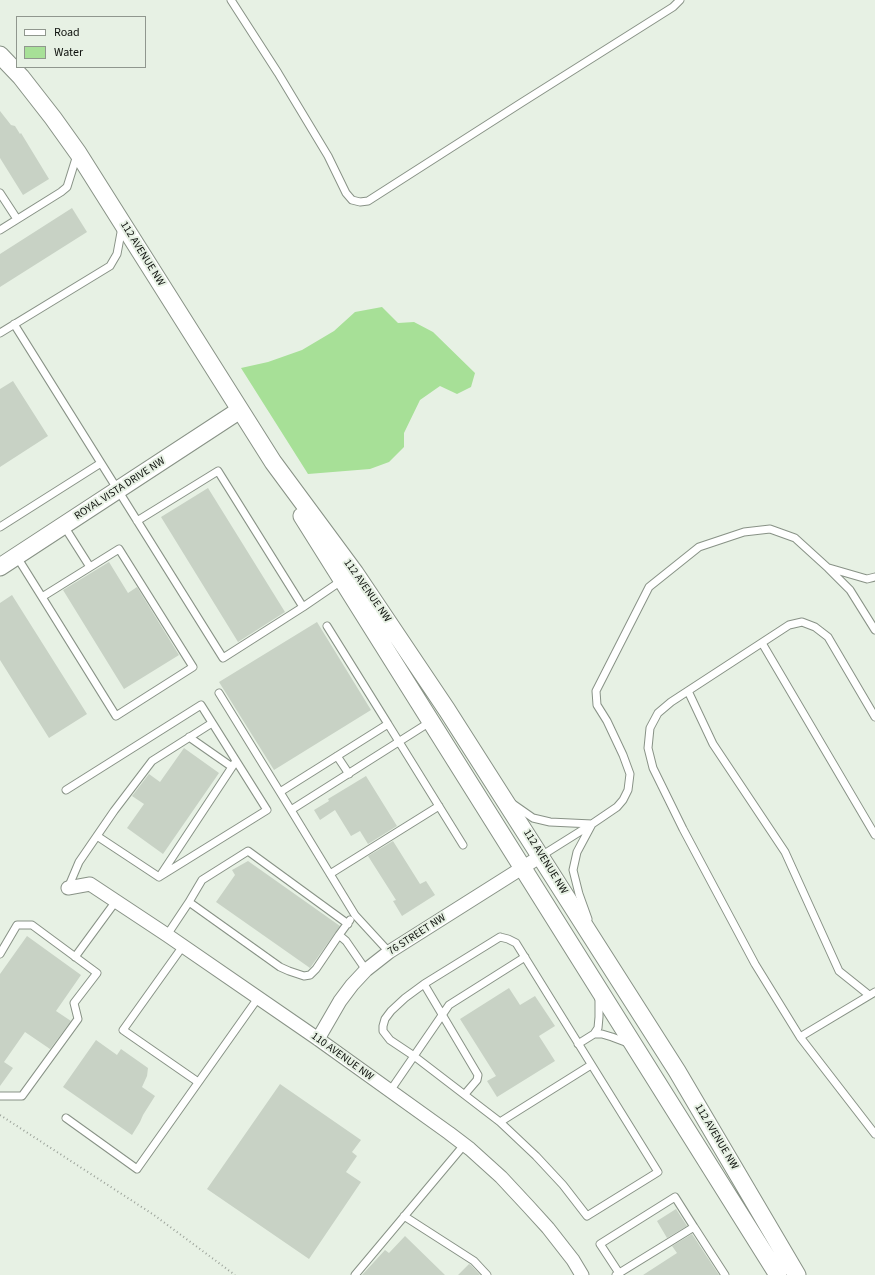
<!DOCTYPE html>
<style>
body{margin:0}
#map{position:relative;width:875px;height:1275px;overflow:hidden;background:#e7f1e4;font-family:"Source Sans 3",sans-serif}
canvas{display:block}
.legend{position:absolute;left:16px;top:16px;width:130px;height:52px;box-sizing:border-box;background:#e7f1e4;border:1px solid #90978e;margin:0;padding:5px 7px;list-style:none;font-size:12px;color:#0d100c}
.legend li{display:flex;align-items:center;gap:8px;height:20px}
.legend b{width:20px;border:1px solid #90978e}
</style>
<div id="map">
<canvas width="875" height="1275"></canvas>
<ul class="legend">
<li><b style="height:5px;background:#fff"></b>Road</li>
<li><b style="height:11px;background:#a7e097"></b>Water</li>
</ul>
</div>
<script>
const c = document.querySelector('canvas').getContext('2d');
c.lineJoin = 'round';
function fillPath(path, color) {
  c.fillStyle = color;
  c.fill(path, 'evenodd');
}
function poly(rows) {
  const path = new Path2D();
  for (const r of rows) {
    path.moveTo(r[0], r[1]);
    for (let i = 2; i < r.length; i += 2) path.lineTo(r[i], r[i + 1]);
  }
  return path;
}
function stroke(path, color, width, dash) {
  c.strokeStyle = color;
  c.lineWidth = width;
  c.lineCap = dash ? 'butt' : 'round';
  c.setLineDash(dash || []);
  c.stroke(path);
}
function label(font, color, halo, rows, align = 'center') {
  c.font = font + ' "Source Sans 3",sans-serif';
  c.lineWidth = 4;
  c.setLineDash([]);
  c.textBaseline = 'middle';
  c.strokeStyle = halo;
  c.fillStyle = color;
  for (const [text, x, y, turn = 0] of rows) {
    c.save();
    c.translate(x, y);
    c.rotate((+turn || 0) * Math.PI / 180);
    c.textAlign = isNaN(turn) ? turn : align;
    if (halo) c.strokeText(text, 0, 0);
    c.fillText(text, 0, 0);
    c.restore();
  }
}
const water = poly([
 [382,307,398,323,414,322,433,332,475,373,471,387,457,394,440,386,420,400,404,433,404,447,389,462,370,469,308,474,241,368,268,362,302,350,334,331,355,312]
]);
const building = poly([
 [0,111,11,125,15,126,20,134,21,133,49,179,23,195,0,158],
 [72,208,87,232,0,287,0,254],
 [13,381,48,436,0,467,0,389],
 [208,488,285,612,238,642,161,517],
 [109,562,128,593,137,587,179,655,124,689,63,590],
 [12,595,87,714,49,738,0,660,0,603],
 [317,622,371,710,274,770,219,682],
 [184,748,219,773,163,854,127,828,144,804,132,796,149,774,160,782],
 [366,776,397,826,368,844,360,831,351,836,335,810,320,820,314,810,329,801,328,799],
 [393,841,420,884,426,881,435,895,402,916,393,901,396,900,368,856],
 [248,861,340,926,310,968,216,902,235,875,232,870],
 [27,936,81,975,56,1011,71,1021,50,1049,25,1032,4,1062,13,1068,0,1086,0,974],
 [509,988,520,1005,535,996,555,1026,539,1036,555,1061,497,1097,487,1081,496,1076,460,1019],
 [96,1040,117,1055,121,1049,148,1068,147,1076,142,1087,155,1096,143,1115,140,1122,132,1135,63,1087],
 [280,1084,361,1140,352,1152,357,1156,346,1172,361,1182,309,1259,207,1189],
 [676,1209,687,1226,667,1238,657,1221],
 [692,1234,719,1275,643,1275,677,1253,672,1246],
 [405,1236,445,1275,362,1275,385,1250,389,1253],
 [469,1264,471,1265,480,1275,458,1275]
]);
const path = poly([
 [0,1115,154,1215,235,1275]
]);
const service = poly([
 [231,0,278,73,328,156,346,193,352,200,360,202,368,201,521,103,673,7,680,0],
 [0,193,17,219],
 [0,230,61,192,67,187,77,155],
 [14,324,223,658,303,607,341,581],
 [0,333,110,266,117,254,122,227],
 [137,521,218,471,303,607],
 [64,526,90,567],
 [0,527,101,463],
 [119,549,193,667,116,716,42,597,119,549],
 [17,557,42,597],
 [829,568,867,579,875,577],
 [762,643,875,835],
 [688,691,713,744,785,852,839,971,869,995],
 [219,693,291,810,430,722],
 [875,717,828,637,815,627,802,622,789,625,671,702,658,713,650,728,648,748,653,768,683,829,755,964,800,1037,875,1134],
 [388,724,463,845],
 [189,737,232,767],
 [337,756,349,774],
 [66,790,201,705,267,810,159,877],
 [280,792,388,724,327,626],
 [513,804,533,818,550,822,592,824,577,852,573,870,579,894,588,919],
 [291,810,355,915,389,952],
 [97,836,159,877],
 [541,856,592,824,617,807,623,800,628,790,630,774,623,755,607,721,597,705,596,691,649,587,699,547,744,532,770,529,795,538,828,568,850,590,875,630],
 [330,874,439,806],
 [160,876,236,761],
 [68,888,79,862,114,811,152,761,212,723],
 [189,902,202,880,248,851,348,924],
 [350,920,339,935,346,941,366,970],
 [167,935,189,902,280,967,289,971,304,976,310,975,316,969,339,935],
 [500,937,508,939,516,943,658,1172,587,1216,563,1185,536,1156,500,1122,414,1056,390,1040,383,1031,383,1026,385,1019,391,1011,405,998,424,984,500,937],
 [183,946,123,1030,198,1082],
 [0,954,17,925,32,925,97,973,74,1003,78,1019,22,1096,0,1096],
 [75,957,116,901],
 [424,984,478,1075,477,1080,465,1094],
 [599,997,599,1017,598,1028,594,1034,602,1034,612,1037,628,1043],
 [800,1037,875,992],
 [578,1044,594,1034],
 [390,1091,449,1005,525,957],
 [66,1118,137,1169,258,998],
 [500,1122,591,1065],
 [404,1216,474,1261,487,1275],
 [694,1227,725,1275],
 [355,1275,464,1145],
 [616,1275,694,1227,675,1197,600,1244,619,1273]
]);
const minor = poly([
 [68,888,90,884,167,935,318,1039,449,1133,470,1149,501,1177,528,1206,548,1228,573,1260,582,1275],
 [318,1039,340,1001,352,985,366,970,389,952,541,856]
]);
const tertiary = poly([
 [0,55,21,77,53,118,78,153,273,462,355,573,447,710,677,1071,797,1275],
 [302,516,778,1275],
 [0,567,240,410]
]);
const streetNames = [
 ["112 AVENUE NW",142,254,58],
 ["ROYAL VISTA DRIVE NW",120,489,-33],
 ["112 AVENUE NW",367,591,55],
 ["112 AVENUE NW",545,862,58],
 ["76 STREET NW",417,935,-33],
 ["110 AVENUE NW",342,1057,36],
 ["112 AVENUE NW",716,1137,59]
];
fillPath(water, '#a7e097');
fillPath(building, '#c8d2c5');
stroke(service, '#889286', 9);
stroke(minor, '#889286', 15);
stroke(tertiary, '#889286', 19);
stroke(path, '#9ca39a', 2, [1, 3]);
stroke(service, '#fff', 7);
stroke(minor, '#fff', 13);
stroke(tertiary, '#fff', 17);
label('11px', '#0d100c', '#e7f1e4', streetNames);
</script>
